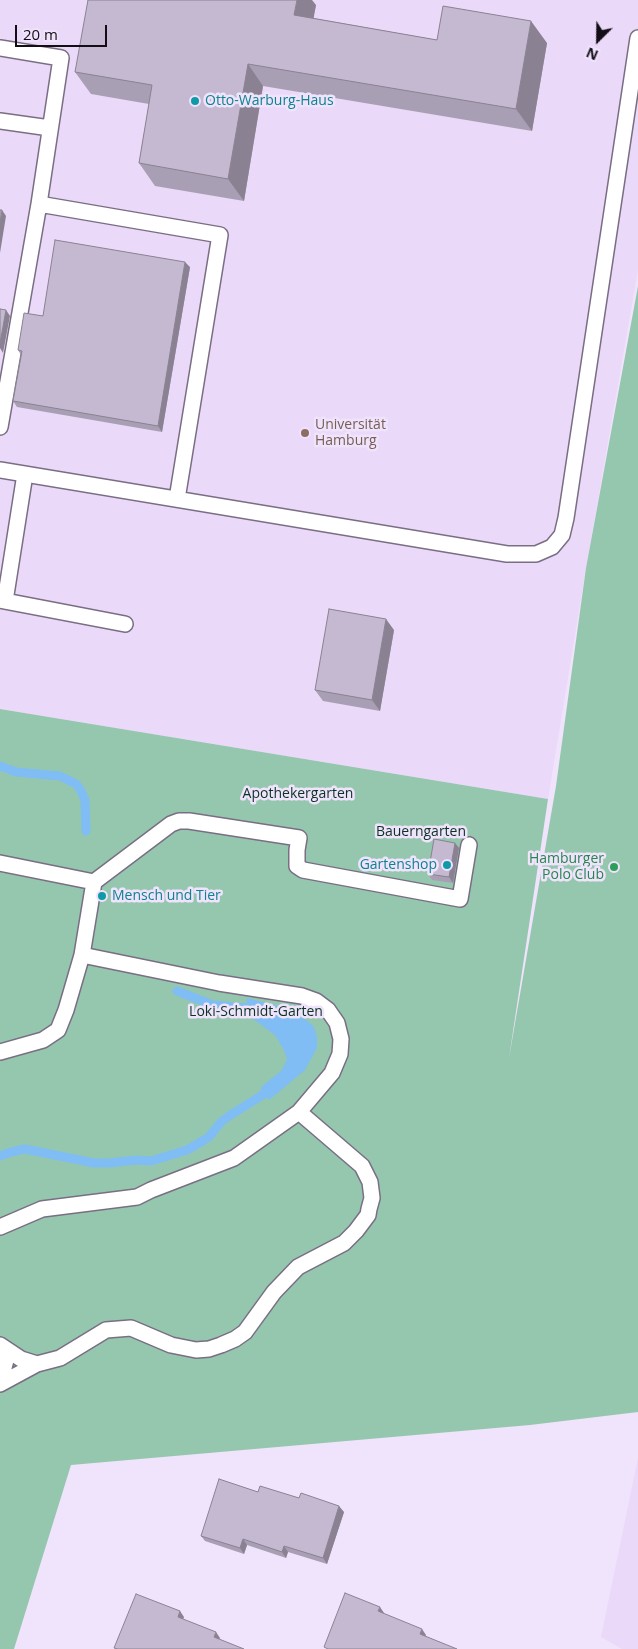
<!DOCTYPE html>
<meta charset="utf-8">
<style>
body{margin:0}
#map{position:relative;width:638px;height:1649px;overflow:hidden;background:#f0e3fc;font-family:"Open Sans",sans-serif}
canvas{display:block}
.north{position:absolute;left:573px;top:15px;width:50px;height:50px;-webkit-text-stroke:4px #f0e3fc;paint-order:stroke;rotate:203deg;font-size:14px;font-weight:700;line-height:20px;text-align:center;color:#130e16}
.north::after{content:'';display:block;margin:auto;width:18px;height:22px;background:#130e16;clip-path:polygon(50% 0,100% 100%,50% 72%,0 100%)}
.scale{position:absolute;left:15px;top:25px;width:92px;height:22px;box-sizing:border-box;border:2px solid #130e16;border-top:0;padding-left:6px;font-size:15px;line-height:18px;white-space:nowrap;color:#130e16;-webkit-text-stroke:4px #f0e3fc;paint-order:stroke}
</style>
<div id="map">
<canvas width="638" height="1649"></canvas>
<div class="north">N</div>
<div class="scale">20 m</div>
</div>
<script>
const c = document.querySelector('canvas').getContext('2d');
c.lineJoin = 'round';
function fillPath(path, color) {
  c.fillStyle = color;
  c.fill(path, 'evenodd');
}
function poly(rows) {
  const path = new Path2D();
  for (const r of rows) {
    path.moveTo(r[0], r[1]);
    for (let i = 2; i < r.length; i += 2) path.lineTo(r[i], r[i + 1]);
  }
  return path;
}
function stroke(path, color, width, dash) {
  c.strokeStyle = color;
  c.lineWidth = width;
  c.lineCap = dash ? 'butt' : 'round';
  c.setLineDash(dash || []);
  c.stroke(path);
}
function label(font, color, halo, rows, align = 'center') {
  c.font = font + ' "Open Sans",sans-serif';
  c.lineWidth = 5;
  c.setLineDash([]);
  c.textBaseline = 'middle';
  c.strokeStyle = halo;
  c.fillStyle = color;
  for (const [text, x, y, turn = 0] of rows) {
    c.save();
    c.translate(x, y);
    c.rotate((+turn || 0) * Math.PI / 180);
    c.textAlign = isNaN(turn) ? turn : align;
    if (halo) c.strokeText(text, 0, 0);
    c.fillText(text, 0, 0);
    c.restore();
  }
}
const built = poly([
 [0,0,638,0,638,270,586,568,548,799,0,709],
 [638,1458,638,1649,622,1649,601,1637]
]);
const green = poly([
 [638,286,638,1412,530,1425,71,1465,14,1649,0,1649,0,709,548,799,509,1058,556,786,586,568]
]);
const water = poly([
 [247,998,278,1006,305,1019,314,1027,317,1037,317,1048,305,1070,269,1100,260,1088,282,1070,287,1059,284,1050,275,1035,245,1013]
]);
const stream = poly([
 [0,766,16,772,60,776,76,784,80,789,85,800,86,831],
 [177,991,213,1005,246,1008,256,1013],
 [0,1156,11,1152,25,1149,94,1163,109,1163,136,1160,151,1161,187,1150,199,1143,209,1137,221,1122,229,1116,264,1094,273,1086]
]);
const lane = poly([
 [0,48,61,58,39,204,0,427],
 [0,121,50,128],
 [39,204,220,235,177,499],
 [0,470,507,554,536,554,552,547,562,535,566,518,638,38],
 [0,600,125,624],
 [5,601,25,474],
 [0,863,94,882,171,824,179,821,189,821,299,838,297,850,297,866,303,870,460,899,469,845],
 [82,955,94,882],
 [0,1052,43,1040,58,1030,66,1010,82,955,219,983,302,996,316,1001,328,1010,337,1023,341,1039,340,1054,332,1073,299,1112,234,1158,151,1190,137,1197,42,1209,0,1227],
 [0,1345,21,1359,37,1364,60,1358,106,1330,131,1328,171,1345,196,1350,209,1349,221,1345,235,1339,245,1332,274,1292,298,1267,344,1243,356,1231,368,1215,369,1209,372,1198,370,1182,362,1166,299,1112],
 [0,1383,6,1360,5,1349],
 [0,1384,37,1364]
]);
const wall = poly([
 [316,5,313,18,437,40,547,43,532,131,263,86,244,201,155,186,139,163,149,104,91,94,75,72],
 [190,267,162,432,17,407,13,401,21,355,18,350],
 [394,630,380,711,323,701,315,690],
 [455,843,459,848,453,883,432,880,428,874],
 [258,1492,299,1498,344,1512,327,1564,288,1552,286,1558,247,1545,244,1554,205,1541,201,1536]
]);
const shadedWall = poly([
 [297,0,312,0,316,5,310,38,294,15],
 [531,21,547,43,532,131,516,109],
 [248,64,263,86,244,201,228,179],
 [2,210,6,216,0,253,0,223],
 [185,262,190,267,162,432,158,426],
 [6,310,10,316,3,353,0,348,0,343],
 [386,619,394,630,380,711,372,700],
 [455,843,459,848,453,883,449,877],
 [339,1506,344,1512,327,1564,323,1558],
 [243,1539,247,1545,244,1554,240,1548],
 [284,1546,288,1552,286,1558,282,1552],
 [380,1607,384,1613,382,1617,378,1611],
 [180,1611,184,1617,182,1623,178,1617],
 [422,1629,426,1635,424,1640,420,1634],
 [216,1632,220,1638,218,1642,214,1637]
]);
const building = poly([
 [88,0,297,0,294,15,437,40,443,6,531,21,516,109,248,64,228,179,139,163,152,85,75,72,88,0],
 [0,210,2,210,0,223,0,210],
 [55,240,185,262,158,426,13,401,22,351,18,350,24,313,43,316,55,240],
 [0,309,6,310,0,343,0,309],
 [329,609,386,619,372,700,315,690,329,609],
 [434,839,455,843,449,877,428,874,434,839],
 [219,1479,258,1492,260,1486,299,1498,301,1493,339,1506,323,1558,284,1546,282,1552,243,1539,240,1548,201,1536,219,1479],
 [345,1593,380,1607,378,1611,422,1629,420,1634,457,1649,328,1649,324,1647,345,1593],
 [136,1594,180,1611,178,1617,216,1632,214,1637,244,1649,118,1649,114,1648,136,1594]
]);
const markers = [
 [195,101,5,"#0f9aa8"],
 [305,433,5,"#8d6e63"],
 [447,865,5,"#0f9aa8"],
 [614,867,5,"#2e9e5b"],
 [102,896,5,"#0f9aa8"]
];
const cultureNames = [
 ["Otto-Warburg-Haus",205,101],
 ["Gartenshop",437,865,"right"],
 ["Mensch und Tier",112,896]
];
const educationNames = [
 ["Universität",315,425],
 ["Hamburg",315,441]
];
const parkNames = [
 ["Apothekergarten",298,794],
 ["Bauerngarten",421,832],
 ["Loki-Schmidt-Garten",256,1012]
];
const leisureNames = [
 ["Hamburger",604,859],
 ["Polo Club",604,875]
];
fillPath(built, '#ead9f9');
fillPath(green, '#95c7ae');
fillPath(water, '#7fbdf4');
stroke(stream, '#7fbdf4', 9);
stroke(lane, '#796e84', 18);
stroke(lane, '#fff', 15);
fillPath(wall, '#a99fb4');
fillPath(shadedWall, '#8a8292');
fillPath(building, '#c5b9d1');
stroke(building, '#8a8292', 1);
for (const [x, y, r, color] of markers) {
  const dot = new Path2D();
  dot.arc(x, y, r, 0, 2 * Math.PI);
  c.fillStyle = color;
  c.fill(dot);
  stroke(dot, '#f0e3fc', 2);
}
label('14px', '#0d838f', '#f0e3fc', cultureNames, 'left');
label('14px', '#785e54', '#f0e3fc', educationNames, 'left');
label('14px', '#0b3323', '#f0e3fc', parkNames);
label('14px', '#27864d', '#f0e3fc', leisureNames, 'right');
</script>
